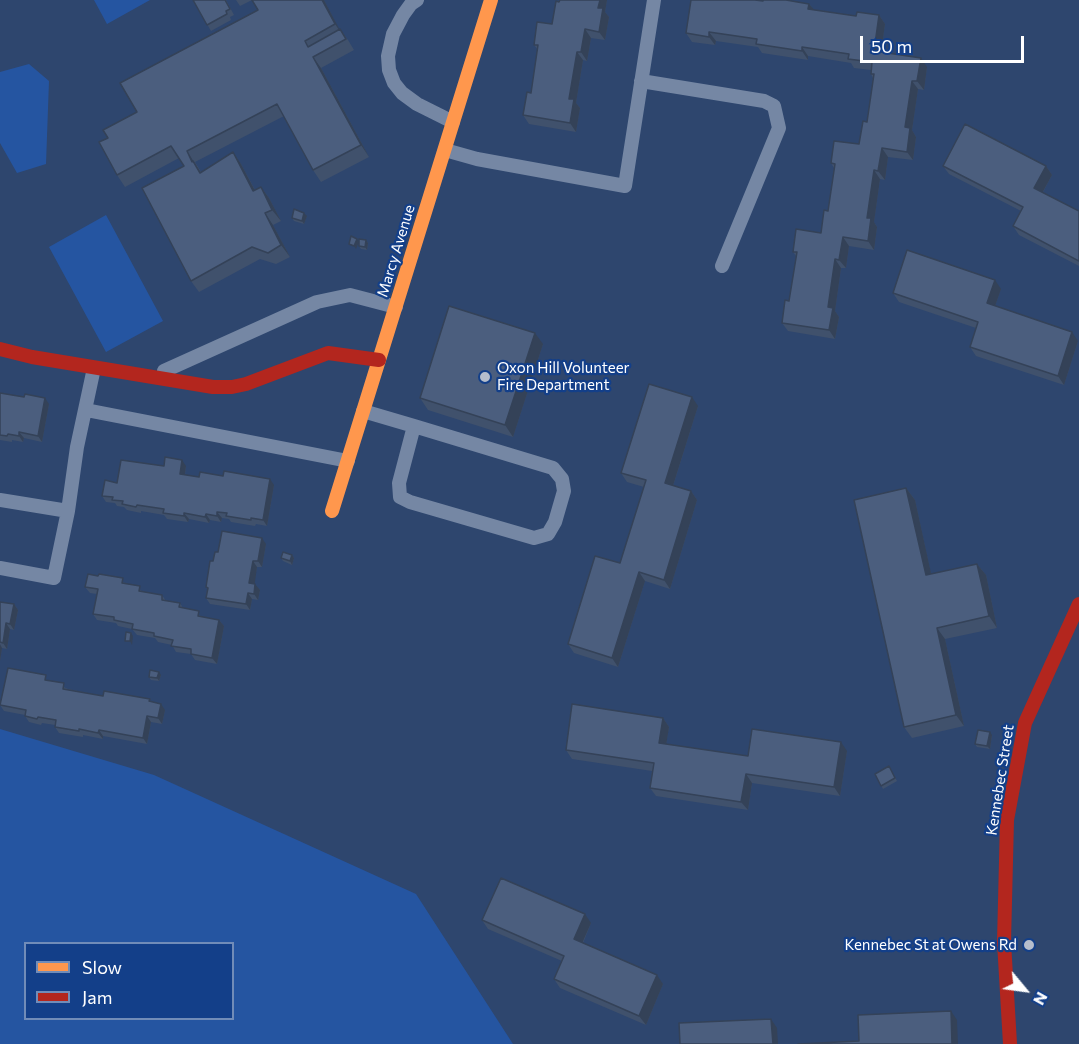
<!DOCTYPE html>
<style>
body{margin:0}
#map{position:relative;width:1079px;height:1044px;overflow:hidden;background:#2e466e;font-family:Commissioner,sans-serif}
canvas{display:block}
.legend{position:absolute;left:24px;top:942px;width:210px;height:78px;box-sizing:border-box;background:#133f89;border:2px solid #718cb8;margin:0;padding:8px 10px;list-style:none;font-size:18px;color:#fff}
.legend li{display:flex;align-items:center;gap:12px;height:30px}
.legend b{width:30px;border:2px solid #718cb8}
.north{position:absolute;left:995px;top:960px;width:60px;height:60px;-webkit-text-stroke:4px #133f89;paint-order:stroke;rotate:119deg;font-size:16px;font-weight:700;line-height:24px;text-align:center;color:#fff}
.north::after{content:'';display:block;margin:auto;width:21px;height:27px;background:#fff;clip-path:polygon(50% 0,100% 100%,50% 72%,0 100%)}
.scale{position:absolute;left:860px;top:36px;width:164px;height:27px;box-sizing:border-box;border:3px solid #fff;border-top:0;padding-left:8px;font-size:18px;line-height:21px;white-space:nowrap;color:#fff;-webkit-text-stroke:4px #133f89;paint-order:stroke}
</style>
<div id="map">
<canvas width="1079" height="1044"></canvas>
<ul class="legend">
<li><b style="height:8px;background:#ff974d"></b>Slow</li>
<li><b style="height:8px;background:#b3261e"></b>Jam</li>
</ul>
<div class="north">N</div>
<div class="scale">50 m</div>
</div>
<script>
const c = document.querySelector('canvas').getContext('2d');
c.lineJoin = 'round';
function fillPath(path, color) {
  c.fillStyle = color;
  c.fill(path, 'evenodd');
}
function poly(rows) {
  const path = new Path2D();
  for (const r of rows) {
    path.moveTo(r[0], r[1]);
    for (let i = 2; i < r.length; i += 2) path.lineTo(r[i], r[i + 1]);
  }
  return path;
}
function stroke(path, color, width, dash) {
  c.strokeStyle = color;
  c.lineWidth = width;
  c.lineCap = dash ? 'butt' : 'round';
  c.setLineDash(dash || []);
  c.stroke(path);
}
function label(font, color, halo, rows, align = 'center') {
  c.font = font + ' Commissioner,sans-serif';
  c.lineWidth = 4.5;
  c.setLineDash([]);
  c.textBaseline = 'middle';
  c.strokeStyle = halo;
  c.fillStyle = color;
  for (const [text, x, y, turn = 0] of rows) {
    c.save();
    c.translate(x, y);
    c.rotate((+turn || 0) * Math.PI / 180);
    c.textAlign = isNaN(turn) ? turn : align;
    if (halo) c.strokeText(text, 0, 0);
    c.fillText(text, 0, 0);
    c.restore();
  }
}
const green = poly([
 [94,0,150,0,107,24],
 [29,64,49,81,46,164,17,173,0,143,0,72],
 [106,215,163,321,106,352,49,247],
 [0,729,154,775,416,894,513,1044,0,1044],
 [26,944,232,944,232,1018,26,1018]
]);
const lane = poly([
 [417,0,411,4,403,15,393,34,388,56,389,70,394,83,402,93,417,104,453,122],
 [641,81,764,101,774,106,779,128,722,266],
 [445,150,477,159,625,186,654,0],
 [164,371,317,302,350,295,396,307],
 [86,410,348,461],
 [363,411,414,426,553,468,562,479,564,491,555,522,548,534,534,538,410,502,400,497,399,483,414,426],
 [0,500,68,511,54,578,0,568],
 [68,511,77,447,94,368]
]);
const slow = poly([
 [332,511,491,0]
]);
const jam = poly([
 [0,349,32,357,213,387,232,387,246,384,328,353,379,360],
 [1010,1044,1004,942,1007,820,1025,723,1079,604]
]);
const wall = poly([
 [193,0,226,0,234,15,230,17,231,20,211,31],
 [236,0,324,0,339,29,340,29,348,40,354,50,321,68,369,157,321,182,313,170,284,116,195,162,201,172,233,152,241,164,255,190,261,187,269,198,281,221,273,225,290,257,276,264,260,259,199,292,191,281,184,166,179,158,125,187,117,175,108,138,137,112,258,10,252,0,240,6],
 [560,0,607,0,605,12,609,17,605,40,591,38,587,61,583,60,576,103,580,108,576,132,529,124,523,115,531,93,538,50,534,45,552,24],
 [763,1,809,4,814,10,856,16,879,15,885,24,881,52,927,67,924,90,918,89,912,130,916,137,913,160,888,157,885,180,880,179,874,222,877,227,874,250,849,246,846,268,841,268,835,311,839,317,835,339,788,331,782,323,789,301,796,256,793,252,821,233,828,211,834,168,831,163,859,144,867,122,873,78,871,74,871,70,854,68,851,63,808,56,808,60,762,53,758,47,716,41,715,45,692,42,686,33],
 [943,166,1046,166,1052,175,1043,192,1079,211,1079,266,1019,235,1013,226,1021,211,949,174],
 [307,216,304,224,294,221,292,218],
 [366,240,368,243,367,250,361,249,359,246],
 [1001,289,995,306,1078,341,1064,385,976,356,970,347,976,328,899,302,893,293],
 [543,344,513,437,428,410,420,398],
 [0,393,49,404,42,442,24,438,23,442,12,440,12,442,0,440],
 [698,406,673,486,691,491,697,500,670,589,645,581,618,667,574,653,568,644,620,563,644,487,627,482,621,473],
 [164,466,186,466,185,475,199,477,274,485,267,526,256,524,255,526,231,522,229,519,222,518,221,522,210,520,209,523,189,519,188,522,167,519,164,515,141,511,141,513,127,510,124,507,117,506,115,503,106,502,102,496,117,483],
 [906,488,915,500,931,574,977,564,986,575,997,628,945,639,964,726,912,738,904,727],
 [266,544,262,567,257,567,254,584,260,590,258,600,252,599,250,610,210,604,206,598,207,589,206,587,213,561,218,552],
 [292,555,294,558,292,565,283,561,281,558],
 [98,576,126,583,144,592,162,595,166,601,180,603,183,608,203,617,219,620,224,626,217,664,195,660,191,654,176,652,172,645,158,642,155,638,137,635,132,629,118,626,116,623,97,620,93,614,97,594,90,593,85,587],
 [0,602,14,604,18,610,14,630,10,629,7,649,2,648,0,661],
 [161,675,159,681,151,680,149,677],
 [50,681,68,689,103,696,152,702,165,710,162,724,151,722,147,744,103,736,103,739,83,735,83,737,59,733,55,727,55,725,42,723,41,725,29,722,25,716,25,715,4,711,0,705],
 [663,718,669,727,666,744,748,756,847,751,840,796,752,783,748,810,656,796,650,788,652,771,572,759,566,750],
 [992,735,990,749,977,747,975,744],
 [889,766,897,781,883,789,875,774],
 [482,920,591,923,583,943,663,984,646,1025,560,988,554,979,562,961,488,929]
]);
const shadedWall = poly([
 [322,0,324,0,343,36,335,24],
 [600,0,607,0,605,12,609,17,605,40,599,32,598,8],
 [809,4,816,12,808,9],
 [879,15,885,24,880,60,874,51],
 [585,29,591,38,587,61,581,52],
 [709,32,716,41,715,45,709,37],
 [802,47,808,56,808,60,802,51],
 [577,52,583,60,576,103,580,108,576,132,570,123,569,99],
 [313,57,321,68,369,157,361,145],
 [921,58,927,67,924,90,917,81],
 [912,81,918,89,912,130,916,137,913,160,907,152,905,127],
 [882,148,888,157,885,180,878,171],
 [187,151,208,184,192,162],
 [233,152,241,164,261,202,253,191],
 [1046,166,1052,175,1040,197,1034,188],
 [874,170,880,179,874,222,877,227,874,250,868,241,867,218],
 [261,187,269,198,281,221,272,210],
 [265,213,273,225,290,257,281,245],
 [304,213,307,216,304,224,302,221],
 [843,237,849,246,846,268,839,260],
 [357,239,359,242,356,249,354,246],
 [366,240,368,243,367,250,365,247],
 [835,259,841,268,835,311,839,317,835,339,829,330,828,307],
 [995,280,1001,289,993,312,987,303],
 [1072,332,1078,341,1064,385,1058,376],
 [535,333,543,344,513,437,505,425],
 [692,397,698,406,671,492,665,483],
 [45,398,49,404,42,442,38,436],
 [19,432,24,438,23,442,19,436],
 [182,460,186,466,184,480,180,474],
 [270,479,274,485,267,526,263,520],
 [906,488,915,500,934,587,926,575],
 [691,491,697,500,670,589,664,580],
 [217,512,222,518,221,522,217,516],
 [184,513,189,519,188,522,184,516],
 [206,514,210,520,209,523,205,517],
 [262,538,266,544,262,567,258,561],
 [292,555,294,558,292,565,290,561],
 [253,561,257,567,254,589,249,583],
 [977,564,986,575,997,628,989,616],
 [639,572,645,581,618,667,612,658],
 [255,584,260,590,258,600,254,594],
 [248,593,252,599,250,610,246,604],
 [14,604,18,610,14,630,10,624],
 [219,620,224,626,217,664,212,658],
 [6,623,10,629,7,649,3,643],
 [937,628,945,639,964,726,956,715],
 [131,633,133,636,132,645,130,641],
 [0,644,2,648,0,661],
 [159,672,161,675,159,681,157,678],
 [161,704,165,710,162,724,158,718],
 [147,716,151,722,147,744,143,738],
 [663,718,669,727,665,752,659,743],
 [99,730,103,736,103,739,98,733],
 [990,732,992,735,990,749,987,746],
 [841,742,847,751,840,796,834,787],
 [746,774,752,783,748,810,741,802],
 [585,914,591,923,580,948,574,939],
 [657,975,663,984,646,1025,639,1016],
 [951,1011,957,1020,958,1044,952,1044],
 [771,1019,777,1028,778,1044,773,1044]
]);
const building = poly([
 [193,0,225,0,230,9,226,11,227,14,207,25,193,0],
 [252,0,322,0,335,24,305,41,308,47,340,29,346,39,313,57,361,145,313,170,277,104,187,151,192,162,193,161,200,173,233,152,253,191,261,187,272,210,265,213,281,245,268,253,252,247,191,281,142,188,184,166,171,146,117,175,99,142,108,138,103,130,137,112,120,83,258,10,252,0],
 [560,0,600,0,598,8,603,8,599,32,585,29,581,52,577,52,569,99,574,99,570,123,523,115,527,92,531,93,538,45,534,45,537,22,552,24,556,1,559,2,560,0],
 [691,0,755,0,763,1,763,0,786,0,809,4,808,9,856,16,857,12,879,15,874,51,921,58,917,81,912,81,905,127,910,128,907,152,882,148,878,171,874,170,867,218,871,218,868,241,843,237,839,260,835,259,828,307,833,308,829,330,782,323,785,300,789,301,797,252,793,252,796,229,821,233,824,210,828,211,835,164,831,163,834,141,859,144,863,121,867,122,874,74,871,74,872,62,848,59,849,54,802,47,802,51,756,44,757,39,709,32,709,37,686,33,691,0],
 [965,124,1046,166,1034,188,1079,211,1079,261,1013,226,1023,207,943,166,965,124],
 [294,209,304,213,302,221,292,218,294,209],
 [351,236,357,239,354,246,349,244,351,236],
 [359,239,366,240,365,247,359,246,359,239],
 [907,250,995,280,987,303,1072,332,1058,376,970,347,978,322,893,293,907,250],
 [449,306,535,333,505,425,420,398,449,306],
 [649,384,692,397,665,483,691,491,664,580,639,572,612,658,568,644,595,556,620,563,646,480,621,473,649,384],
 [0,393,24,397,25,394,45,398,38,436,19,432,19,436,8,434,7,436,0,435,0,393],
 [165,457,182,460,180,474,199,477,200,472,223,476,224,471,270,479,263,520,251,518,251,520,226,516,227,513,217,512,217,516,206,514,205,517,184,513,184,516,163,513,164,509,137,505,136,507,122,504,123,501,112,500,113,497,102,496,105,480,117,483,121,460,164,466,165,457],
 [906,488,926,575,977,564,989,616,937,628,956,715,904,727,854,500,906,488],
 [222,531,262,538,258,561,253,561,249,583,255,584,254,594,248,593,246,604,206,598,208,588,206,587,210,561,213,561,215,552,218,552,222,531],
 [283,552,292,555,290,561,281,558,283,552],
 [88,574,98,576,99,574,123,578,122,583,140,586,139,591,162,595,162,600,180,603,179,607,199,611,198,616,219,620,212,658,191,654,191,649,171,646,173,640,154,636,154,633,132,629,133,624,114,620,114,617,93,614,98,589,85,587,88,574],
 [0,602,14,604,10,624,6,623,3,643,0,642,0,602],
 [126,632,131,633,130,641,125,641,126,632],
 [8,668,46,675,45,680,64,683,63,689,103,696,104,691,150,699,149,701,161,704,158,718,147,716,143,738,99,730,98,733,79,729,79,731,55,727,56,720,38,717,37,719,25,716,26,710,0,705,8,668],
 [150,670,159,672,157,678,149,677,150,670],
 [572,704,663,718,659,743,748,756,752,729,841,742,834,787,746,774,741,802,650,788,654,763,566,750,572,704],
 [978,730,990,732,987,746,975,744,978,730],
 [889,766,895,778,881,786,875,774,889,766],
 [501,878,585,914,574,939,657,975,639,1016,554,979,564,956,482,920,501,878],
 [951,1011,952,1044,798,1044,859,1041,858,1015,951,1011],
 [771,1019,773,1044,680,1044,679,1023,771,1019]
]);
const markers = [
 [485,377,6,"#b6becc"],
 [1029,945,6,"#b6becc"]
];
const streetNames = [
 ["Marcy Avenue",396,251,-73],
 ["Kennebec Street",1000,780,-81]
];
const poiNames = [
 ["Oxon Hill Volunteer",497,368],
 ["Fire Department",497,385],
 ["Kennebec St at Owens Rd",1017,945,"right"]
];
fillPath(green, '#2555a1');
stroke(lane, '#7587a4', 14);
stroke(slow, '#ff974d', 14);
stroke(jam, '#b3261e', 14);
fillPath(wall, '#40516c');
fillPath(shadedWall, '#344258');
fillPath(building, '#4b5e7e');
stroke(building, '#344258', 1.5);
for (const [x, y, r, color] of markers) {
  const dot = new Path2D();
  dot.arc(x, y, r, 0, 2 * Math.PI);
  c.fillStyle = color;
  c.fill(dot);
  stroke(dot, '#133f89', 2);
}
label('15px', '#fff', '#133f89', streetNames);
label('15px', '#fff', '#133f89', poiNames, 'left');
</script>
